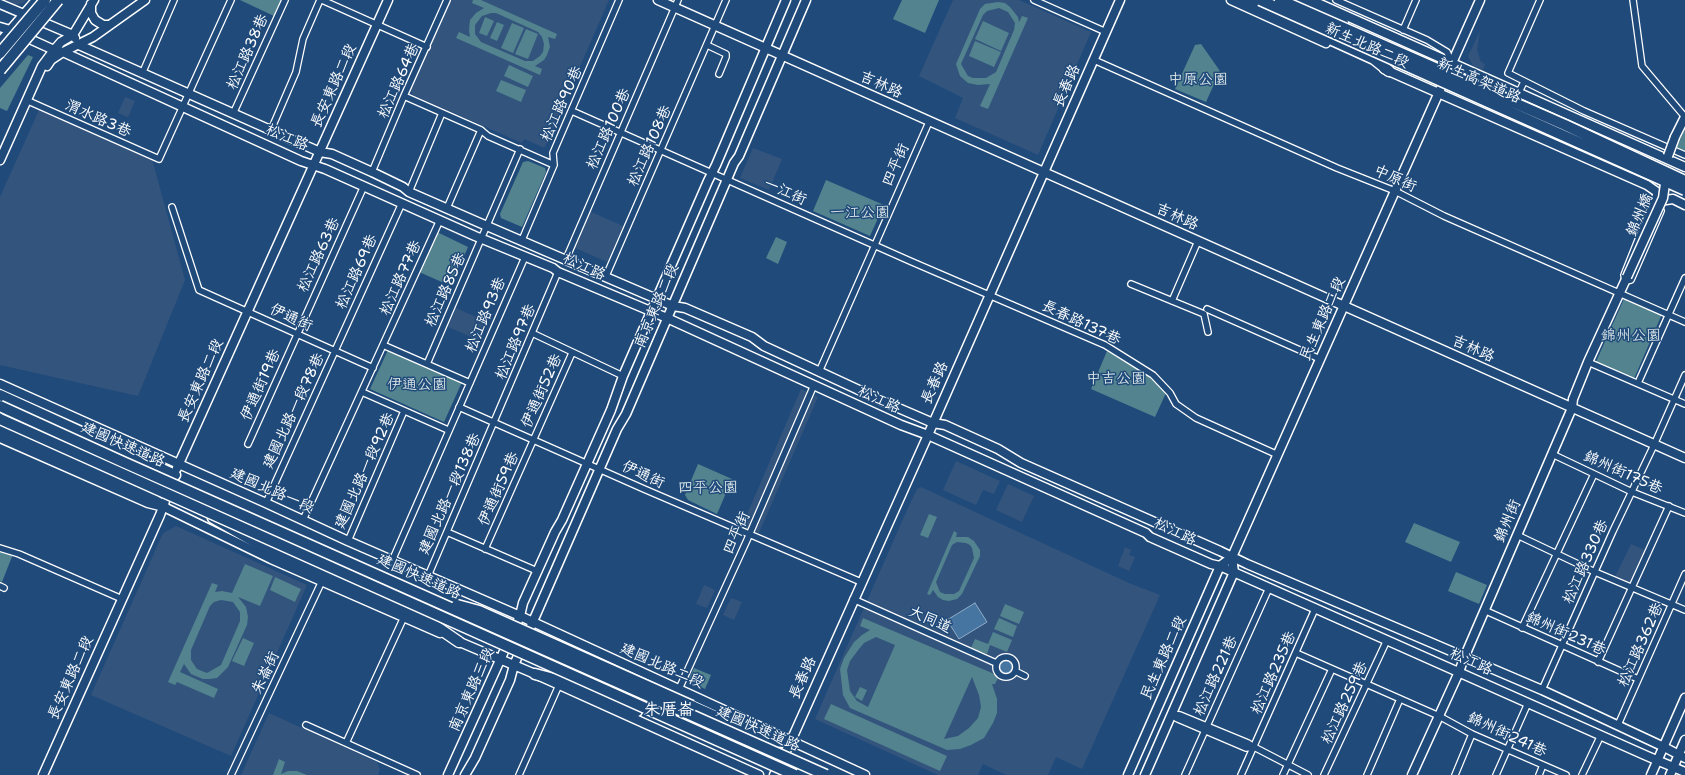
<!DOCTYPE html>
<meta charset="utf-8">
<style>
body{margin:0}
canvas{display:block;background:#1f4a7a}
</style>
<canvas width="1685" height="775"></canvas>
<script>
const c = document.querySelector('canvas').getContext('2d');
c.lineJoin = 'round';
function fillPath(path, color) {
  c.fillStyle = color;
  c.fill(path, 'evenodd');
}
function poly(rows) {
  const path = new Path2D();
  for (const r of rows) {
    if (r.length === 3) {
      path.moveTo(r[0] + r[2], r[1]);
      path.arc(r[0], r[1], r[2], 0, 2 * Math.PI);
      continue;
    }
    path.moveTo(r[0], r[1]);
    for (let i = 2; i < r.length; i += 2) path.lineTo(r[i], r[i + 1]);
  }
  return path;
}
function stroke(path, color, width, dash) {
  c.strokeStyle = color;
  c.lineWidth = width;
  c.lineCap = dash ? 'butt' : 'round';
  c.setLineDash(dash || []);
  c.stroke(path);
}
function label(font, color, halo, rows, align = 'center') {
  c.font = font + ' "Shantell Sans","LXGW WenKai TC",sans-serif';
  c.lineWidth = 3;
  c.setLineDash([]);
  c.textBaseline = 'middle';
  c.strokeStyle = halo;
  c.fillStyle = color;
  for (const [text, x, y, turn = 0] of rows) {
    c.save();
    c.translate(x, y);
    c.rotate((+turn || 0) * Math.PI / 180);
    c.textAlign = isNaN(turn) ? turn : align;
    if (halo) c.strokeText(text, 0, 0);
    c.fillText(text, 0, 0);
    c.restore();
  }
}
const built = poly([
 [4,0,27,0,23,3,16,5],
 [451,0,609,0,545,147,542,147,524,139,522,143,413,95,411,91],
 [953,0,1019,0,1091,32,1038,155,955,118,963,98,919,76],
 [1480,31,1477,50,1481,62,1485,64,1483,70,1473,66,1468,56],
 [125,97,135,101,128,117,118,113],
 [39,110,152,159,185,280,138,396,0,365,0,197],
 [753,148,782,159,769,190,740,178],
 [589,211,623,226,607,262,573,247],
 [456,308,487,322,478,340,448,327],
 [801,389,818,397,759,533,742,526],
 [956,461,1000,481,994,494,983,490,976,505,943,490],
 [1008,484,1034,496,1022,522,996,510],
 [921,487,1129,583,1160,595,1082,769,1056,757,1048,775,1006,775,983,764,978,775,938,775,815,719,907,510,917,489],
 [176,526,307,585,231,756,91,695,163,533],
 [1631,544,1647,551,1631,584,1615,577],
 [1125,547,1131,550,1129,555,1135,557,1129,571,1118,566],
 [704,585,715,590,707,608,696,604],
 [731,598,742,602,734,620,723,615],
 [269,713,377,762,380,770,378,775,241,775]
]);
const green = poly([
 [240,0,281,0,274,16],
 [473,0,481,0,557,34,555,39,548,37,550,47,547,55,544,60,535,66,542,69,540,75,456,38,459,32,470,37,469,30,470,20,476,13,484,8,472,3],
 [491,13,496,13,538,32,542,37,544,44,543,52,540,56,533,61,525,61,481,42,475,34,475,25,482,16],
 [902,0,939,0,925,33,893,19],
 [998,2,1005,3,1010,7,1018,17,1019,22,1022,16,1028,18,988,109,980,106,990,84,978,85,968,83,960,76,956,64,980,9,985,4],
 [999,8,1008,12,1015,23,1014,30,996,72,986,78,973,78,968,76,961,64,983,15,987,11],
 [485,17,494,21,487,36,479,33],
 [983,21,1009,33,1001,51,975,39],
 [497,22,504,25,497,41,490,38],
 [512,23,524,28,513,53,501,48],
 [526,29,538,34,528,59,515,54],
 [975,41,1001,52,994,67,969,56],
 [1201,44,1220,71,1206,102,1175,89,1195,45],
 [28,55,33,57,7,111,0,108,0,88],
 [509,65,533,76,528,87,504,76],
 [501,80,526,90,521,102,496,91],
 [1685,129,1685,152,1676,149],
 [528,161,545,168,546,172,522,227,501,218,500,214,523,162],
 [826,180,884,205,870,236,813,211],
 [437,232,468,247,451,286,419,272],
 [776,237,787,242,778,264,766,258],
 [1624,299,1662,314,1633,381,1595,364],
 [388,350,462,382,444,422,370,389],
 [1107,351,1151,378,1166,393,1155,417,1091,389],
 [698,464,732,479,717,514,688,500,685,495],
 [929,514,937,517,928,538,920,535],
 [1414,523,1460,542,1451,562,1405,542],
 [954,531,957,533,956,537,968,537,974,541,980,550,980,556,962,594,957,599,949,601,943,600,938,597,933,590,930,595,927,594],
 [957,542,966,543,970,545,972,548,974,558,959,591,954,594,945,594,940,592,936,582,952,545],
 [0,551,13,554,2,582,0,581],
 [245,564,273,576,260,606,238,597,246,607,248,617,247,625,228,667,217,678,210,679,203,679,191,674,184,664,180,672,218,689,214,698,177,682,175,685,168,682,212,583,218,585,215,592,222,591,232,593],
 [221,600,233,602,240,612,240,621,221,665,207,673,197,669,191,660,191,650,210,606,214,602],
 [1456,572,1487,585,1479,604,1448,591],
 [275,577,301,589,295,602,270,590],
 [1005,604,1024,612,1019,624,1000,616],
 [863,618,999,676,995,684,992,684,997,699,997,713,993,723,984,738,971,745,960,749,947,750,850,708,843,695,840,669,844,658,854,642,862,635,870,630,860,626],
 [876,637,895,645,868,707,857,701,850,691,847,670,850,661,859,649,864,643],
 [972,677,979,695,981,707,978,718,969,728,958,736,944,739],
 [999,618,1017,626,1013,637,994,629],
 [993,632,1012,640,1007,652,990,645,987,654,971,648,975,639,988,644],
 [243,638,254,643,244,666,232,661],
 [694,668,711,675,705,689,688,681],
 [860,687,867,690,862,701,855,697],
 [831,704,947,756,940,771,824,719],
 [279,759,285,762,281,774,288,771,297,771,307,775,273,775]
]);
const water = poly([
 [975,603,987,622,959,639,947,620,975,603],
 [1006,667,6]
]);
const street = poly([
 [322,0,427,47],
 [1034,0,1106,32],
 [1336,0,1427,40,1447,52,1452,63],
 [1540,0,1508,73,1584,111,1685,155],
 [1633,0,1642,66,1685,117],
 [1403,30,1416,0],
 [707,45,726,54,726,57,719,74],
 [1094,60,1337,168,1395,191,1444,216,1685,322],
 [142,74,174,0],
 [1519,92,1524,82],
 [404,96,481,130,488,136,554,165],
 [26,100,159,159,231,0],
 [572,111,910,261,1105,345,1153,375,1170,393,1176,404,1196,418,1278,455],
 [233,114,285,0],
 [271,130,296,72,303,39,320,0],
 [372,172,404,96,447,0],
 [409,192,442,113],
 [1657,192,1624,275,1625,281,1631,280,1661,211],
 [172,207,199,290,373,368],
 [447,208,481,130],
 [522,240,554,165,553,153,619,0],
 [566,259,678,0],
 [606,276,726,0],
 [1131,284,1204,314,1208,332],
 [1172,301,1198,241],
 [1207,309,1320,359],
 [532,333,623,376],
 [383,345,470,383],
 [1588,362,1685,404],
 [427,364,520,149],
 [819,372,929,122],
 [1638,383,1685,278],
 [362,392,448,430],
 [459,407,644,489,861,582],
 [248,444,364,186],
 [1552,454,1632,492,1685,513],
 [266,503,402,203],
 [303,520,440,220],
 [447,532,537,571],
 [1517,535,1595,572,1685,610],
 [348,541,404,411],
 [0,548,19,554,122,599],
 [485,549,572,353],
 [392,561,525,257],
 [428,576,558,272],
 [0,586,4,588],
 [853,599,996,663],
 [1484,610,1638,679],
 [1522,628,1594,474],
 [1296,653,1439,716,1472,734,1566,775],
 [1006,667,10],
 [1598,662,1669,506],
 [1015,671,1025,676],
 [679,689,747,540,814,385],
 [1542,690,1613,531,1654,445,1685,375],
 [1171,714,1180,715,1248,743,1254,747,1308,775],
 [1171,715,1178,719,1246,748,1254,747],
 [306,725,417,775],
 [1618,725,1685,574],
 [346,743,404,617],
 [231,775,322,581],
 [519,775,559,685],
 [1185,775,1269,588],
 [1241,775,1315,609],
 [1283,775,1332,669],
 [1324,775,1387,640],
 [1367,775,1400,699],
 [1455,775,1472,734],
 [1496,775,1528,703],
 [1539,775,1543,765],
 [1582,775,1601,735]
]);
const secondary = poly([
 [658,0,1685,458],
 [1231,0,1326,43],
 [1311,0,1685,167],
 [0,4,73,35,75,38],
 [91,4,91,13,95,20,103,25,108,25],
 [0,27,10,30,54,50,63,52,301,161,325,169,475,236,553,268,558,272,667,318,901,425,928,435,1146,533,1150,537,1211,564,1220,566,1647,756,1685,772],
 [0,42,36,0],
 [79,45,320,152,332,154,372,172,403,187,409,192,480,223,673,306,685,308,752,337,764,346,889,404,933,423,945,425,998,449,1021,463,1220,551,1247,564,1542,690,1664,747,1685,758],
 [47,66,51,60,63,52,93,37,145,0],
 [1384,69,1647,185,1657,192,1660,197,1666,200,1673,199,1685,205],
 [1675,137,1685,117],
 [0,160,42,66,54,50,61,42,73,35,94,0],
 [0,384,266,503,348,541,520,616,865,775],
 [0,438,148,503,164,507,271,559,440,633],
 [177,468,388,0],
 [455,640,535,674,759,775],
 [43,775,160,515,169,490],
 [448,775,520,616,523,603,555,532,562,520,611,410,623,376,708,181,716,165,786,0],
 [465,775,475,758,510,680,514,665,617,429,626,414,734,163,739,156,806,0],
 [774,775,791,741,928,435,1120,0],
 [1128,775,1220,566,1232,557,1480,0],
 [1145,775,1234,572,1232,557],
 [1412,775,1459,672,1464,658,1572,408,1573,399,1588,362,1627,277],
 [1651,775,1685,698],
 [1670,775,1685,740]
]);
const highway = poly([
 [1244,0,1374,59,1389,71],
 [1295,0,1343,23],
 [0,61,28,28],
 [0,395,175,475],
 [0,430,152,498,164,507],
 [213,518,262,546,421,616,459,642],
 [535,674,577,685,637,711],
 [692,706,773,742,791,741]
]);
const secondaryBridge = poly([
 [1668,156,1675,137],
 [1627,277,1663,198,1666,177]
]);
const highwayBridge = poly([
 [1260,0,1685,190],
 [1280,0,1565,125,1685,181],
 [0,53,45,0],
 [0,70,58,0],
 [0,406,123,462,826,775],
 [0,419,795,775],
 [457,605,479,611,692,706]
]);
const streetNames = [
 ["新生北路二段",1367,46,24],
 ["松江路38巷",248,52,-66],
 ["松江路64巷",399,81,-66],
 ["新生高架道路",1479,81,24],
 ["吉林路",881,85,24],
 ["長安東路二段",334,86,-66],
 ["長春路",1067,86,-66],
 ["松江路90巷",562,104,-66],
 ["渭水路3巷",98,119,24],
 ["松江路100巷",609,129,-66],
 ["松江路",287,138,23],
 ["松江路108巷",650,146,-66],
 ["四平街",896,165,-66],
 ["中原街",1395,179,24],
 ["一江街",785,192,24],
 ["錦州橋",1640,215,-67],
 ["吉林路",1177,217,24],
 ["松江路63巷",319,255,-65],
 ["松江路",584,267,25],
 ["松江路69巷",357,272,-66],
 ["松江路77巷",401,278,-66],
 ["松江路85巷",446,290,-66],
 ["南京東路二段",657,306,-67],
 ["松江路93巷",486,315,-67],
 ["伊通街",291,318,25],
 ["民生東路二段",1323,319,-66],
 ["長春路137巷",1081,323,25],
 ["松江路97巷",516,342,-67],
 ["吉林路",1473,349,24],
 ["長安東路二段",201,381,-66],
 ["長春路",935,383,-66],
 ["伊通街19巷",261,385,-66],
 ["伊通街52巷",542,391,-66],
 ["松江路",879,400,25],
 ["建國北路一段78巷",294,411,-65],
 ["建國快速道路",123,445,24],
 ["建國北路一段92巷",365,471,-66],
 ["錦州街175巷",1623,473,24],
 ["伊通街",643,475,25],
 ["伊通街59巷",499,489,-66],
 ["建國北路一段",272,491,24],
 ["建國北路一段138巷",450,494,-66],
 ["錦州街",1508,521,-67],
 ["松江路",1175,532,26],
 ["四平街",737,533,-66],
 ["松江路330巷",1586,562,-66],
 ["建國快速道路",419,577,24],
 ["大同道",930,620,24],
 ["錦州街231巷",1566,634,24],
 ["松江路362巷",1641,645,-66],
 ["民生東路二段",1164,658,-66],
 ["松江路",1471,662,24],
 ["建國北路二段",662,666,24],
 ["朱崙街",266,673,-65],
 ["松江路235巷",1274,673,-66],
 ["松江路221巷",1216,676,-66],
 ["長安東路二段",71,678,-66],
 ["長春路",803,678,-66],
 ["南京東路三段",472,690,-66],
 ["松江路259巷",1345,703,-65],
 ["建國快速道路",758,729,24],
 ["錦州街241巷",1507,735,25]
];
const parkNames = [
 ["中原公園",1198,80],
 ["一江公園",860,213],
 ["錦州公園",1631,336],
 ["中吉公園",1116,379],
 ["伊通公園",417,385],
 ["四平公園",708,488]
];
const quarterNames = [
 ["朱厝崙",669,711]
];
fillPath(built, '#33547d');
fillPath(green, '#52838e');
fillPath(water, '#4675a2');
stroke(water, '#90acc7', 1);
stroke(street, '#fff', 8);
stroke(secondary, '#fff', 11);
stroke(highway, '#fff', 13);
stroke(street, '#1f4a7a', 5.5);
stroke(secondary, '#1f4a7a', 8);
stroke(highway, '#1f4a7a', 10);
stroke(secondaryBridge, '#fff', 11, []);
stroke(highwayBridge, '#fff', 13, []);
stroke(secondaryBridge, '#1f4a7a', 8);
stroke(highwayBridge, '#1f4a7a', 10);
label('15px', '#fff', '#1f4a7a', streetNames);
label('15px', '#d4e0e3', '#1f4a7a', parkNames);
label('17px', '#fff', '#1f4a7a', quarterNames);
</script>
